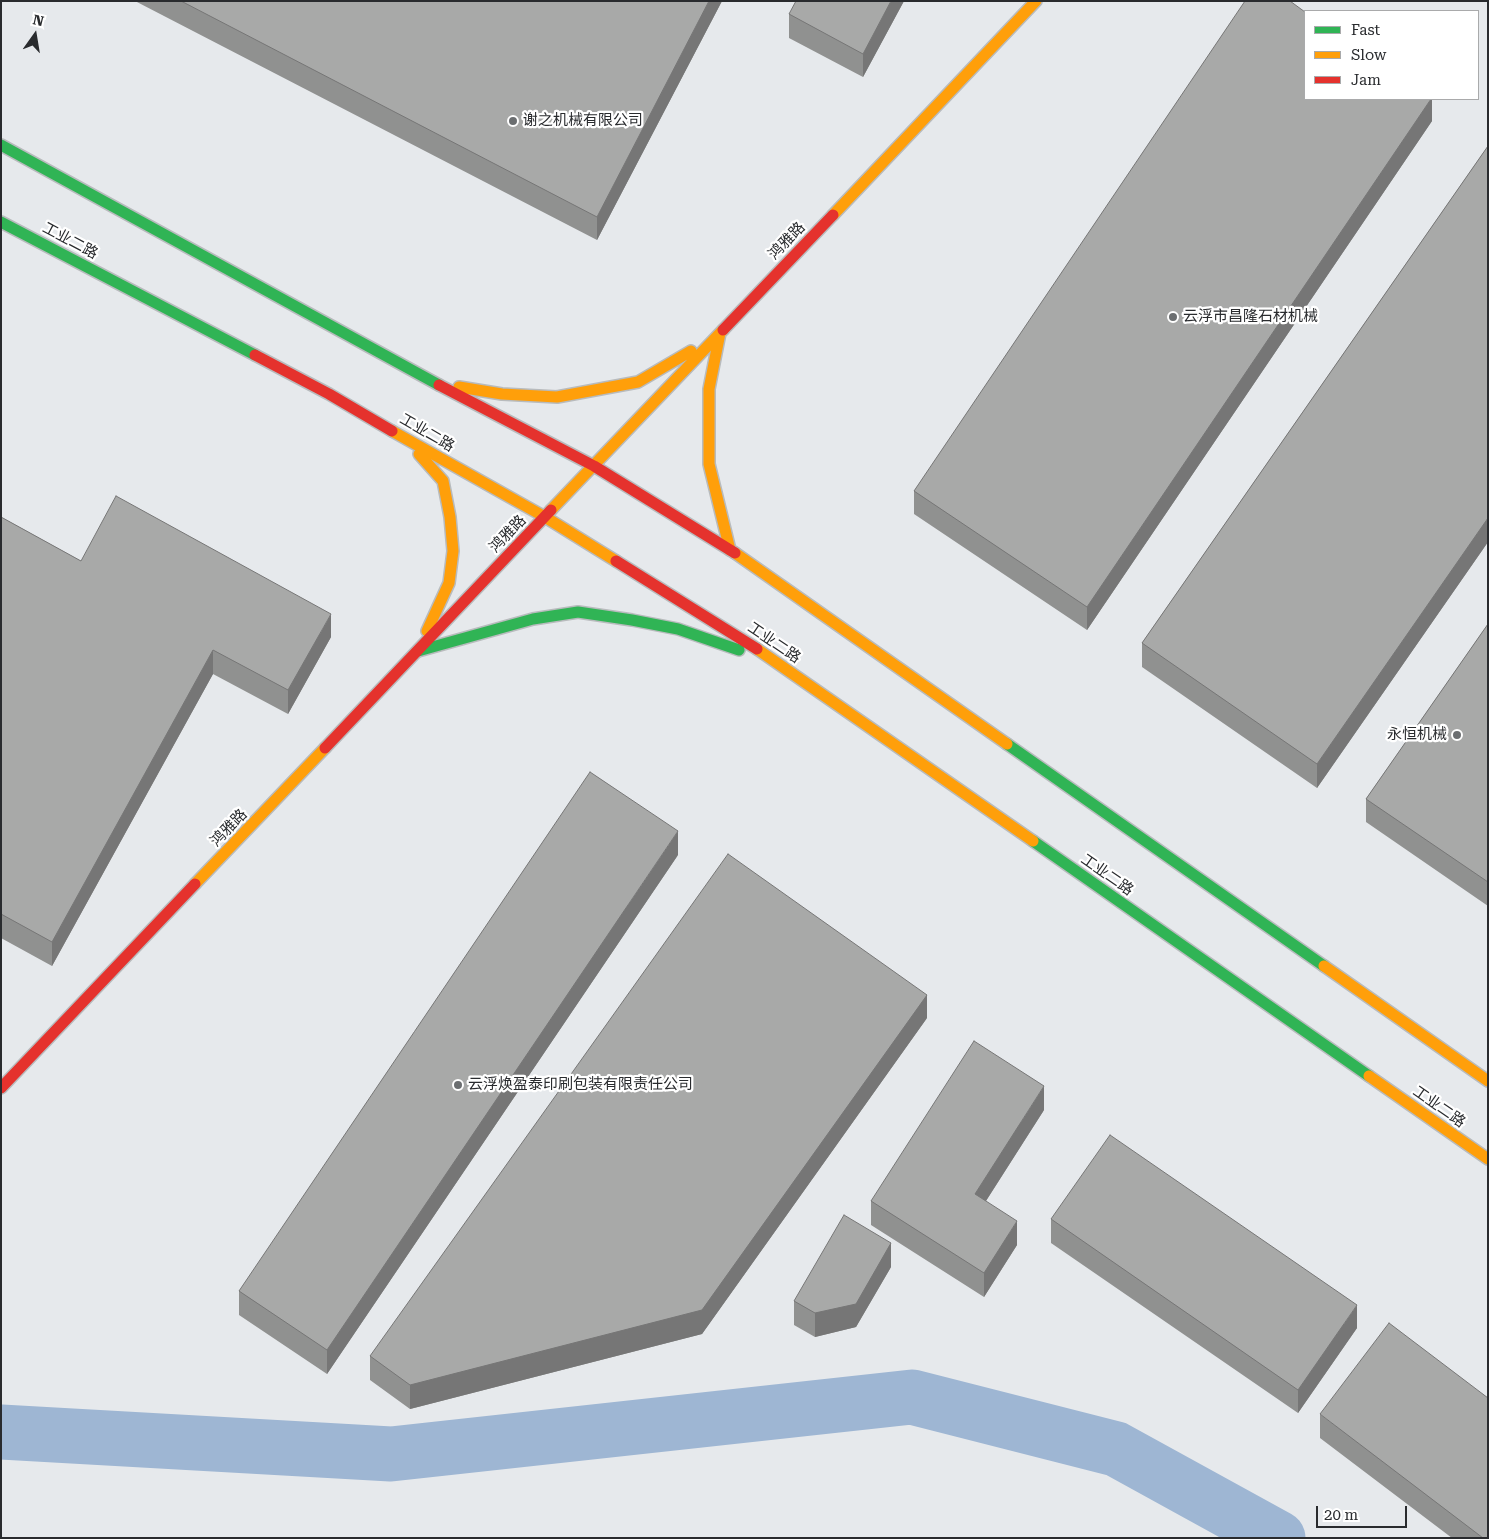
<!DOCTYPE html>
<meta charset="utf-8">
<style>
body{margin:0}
#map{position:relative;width:1489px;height:1539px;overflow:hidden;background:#e6e9ec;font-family:"Roboto Serif",serif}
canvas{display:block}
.frame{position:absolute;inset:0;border:2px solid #292b2e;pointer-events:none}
.legend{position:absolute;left:1304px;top:10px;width:175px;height:90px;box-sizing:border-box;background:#fff;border:1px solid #a9aaab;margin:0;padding:6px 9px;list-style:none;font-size:15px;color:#292b2e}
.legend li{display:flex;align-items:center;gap:10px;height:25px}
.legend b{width:25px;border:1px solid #a9aaab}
.north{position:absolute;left:10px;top:10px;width:50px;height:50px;-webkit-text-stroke:4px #fff;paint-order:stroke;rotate:13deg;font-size:14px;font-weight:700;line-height:20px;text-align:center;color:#292b2e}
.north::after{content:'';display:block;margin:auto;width:18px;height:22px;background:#292b2e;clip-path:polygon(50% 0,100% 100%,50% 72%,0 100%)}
.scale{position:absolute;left:1316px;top:1506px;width:91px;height:22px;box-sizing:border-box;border:2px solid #292b2e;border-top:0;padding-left:6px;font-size:15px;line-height:18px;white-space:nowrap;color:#292b2e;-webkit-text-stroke:4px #fff;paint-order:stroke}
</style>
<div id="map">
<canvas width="1489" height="1539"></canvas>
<div class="frame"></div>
<ul class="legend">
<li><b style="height:6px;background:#30b455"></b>Fast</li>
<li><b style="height:6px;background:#ff9f0a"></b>Slow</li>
<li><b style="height:6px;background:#e5322d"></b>Jam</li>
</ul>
<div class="north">N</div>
<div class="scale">20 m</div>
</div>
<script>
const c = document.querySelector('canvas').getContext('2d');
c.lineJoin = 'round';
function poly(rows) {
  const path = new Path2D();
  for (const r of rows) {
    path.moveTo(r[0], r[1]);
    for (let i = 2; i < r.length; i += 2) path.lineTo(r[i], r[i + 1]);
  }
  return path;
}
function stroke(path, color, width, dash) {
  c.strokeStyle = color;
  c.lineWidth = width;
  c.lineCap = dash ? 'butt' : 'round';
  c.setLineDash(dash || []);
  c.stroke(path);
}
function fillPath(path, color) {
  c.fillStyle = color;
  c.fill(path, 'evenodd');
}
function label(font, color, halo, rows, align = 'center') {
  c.font = font + ' "Roboto Serif","Noto Sans SC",serif';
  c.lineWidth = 4.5;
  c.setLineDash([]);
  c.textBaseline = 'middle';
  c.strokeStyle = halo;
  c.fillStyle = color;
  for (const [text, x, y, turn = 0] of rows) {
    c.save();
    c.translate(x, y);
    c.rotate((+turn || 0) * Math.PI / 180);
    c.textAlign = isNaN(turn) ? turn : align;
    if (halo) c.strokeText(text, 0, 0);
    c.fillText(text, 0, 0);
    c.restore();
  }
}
const river = poly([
 [1,1432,391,1454,912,1397,1116,1449,1278,1538]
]);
const fast = poly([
 [1,145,439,385],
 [1,222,255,355],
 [418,651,533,619,578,612,632,620,678,629,739,650],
 [1007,744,1324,966],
 [1033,841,1369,1076]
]);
const slow = poly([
 [833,215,1036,1],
 [720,333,709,389,709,464,730,550],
 [459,387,502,394,557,397,638,382,691,351],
 [392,431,545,517,616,561],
 [419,454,443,481,450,517,453,551,449,583,427,631],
 [551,510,723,330],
 [735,553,1007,744],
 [757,649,1033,841],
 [195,884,325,748],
 [1324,966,1488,1081],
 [1369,1076,1488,1159]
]);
const jam = poly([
 [723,330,833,215],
 [255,355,329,394,392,431],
 [439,385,594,466,735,553],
 [616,561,757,649],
 [325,748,551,510],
 [1,1088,195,884]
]);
const wall = poly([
 [135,1,722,1,597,240],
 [904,1,863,77,789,38,789,14],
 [1432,99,1432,121,1087,630,914,514,914,491],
 [1488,146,1488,542,1317,788,1142,667,1142,643],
 [1,517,81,561,331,637,288,714,213,674,52,966,1,938],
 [1488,624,1488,906,1366,822,1366,799],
 [678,855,327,1374,239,1315,239,1291],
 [927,1018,702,1334,410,1409,370,1380,370,1356],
 [1044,1110,986,1201,1017,1245,984,1297,871,1225,871,1201],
 [1051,1219,1357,1328,1298,1413,1051,1243],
 [891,1267,856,1327,815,1337,794,1325,794,1301],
 [1320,1414,1488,1538,1452,1538,1320,1438]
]);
const shadedWall = poly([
 [709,1,722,1,597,240,597,217],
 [891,1,904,1,863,77,863,54],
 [1431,99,1432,99,1432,121,1087,630,1087,607],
 [1488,518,1488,542,1317,788,1317,764],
 [331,614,331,637,288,714,288,690],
 [213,650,213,674,52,966,52,942],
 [678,831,678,855,327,1374,327,1350],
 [927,995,927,1018,702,1334,410,1409,410,1385],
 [1044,1086,1044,1110,975,1218,975,1194],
 [1017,1221,1017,1245,984,1297,984,1273],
 [891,1243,891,1267,856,1327,815,1337,815,1313],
 [1357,1305,1357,1328,1298,1413,1298,1390]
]);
const building = poly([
 [181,1,709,1,597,217,181,1],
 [796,1,891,1,863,54,789,14,796,1],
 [1245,1,1290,1,1305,12,1305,99,1431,99,1087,607,914,491,1245,1],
 [1488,146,1488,518,1317,764,1142,643,1488,146],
 [116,496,331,614,288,690,213,650,52,942,1,914,1,517,81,561,116,496],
 [1488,624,1488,882,1366,799,1488,624],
 [590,772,678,831,327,1350,239,1291,590,772],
 [728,854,927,995,702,1310,410,1385,370,1356,728,854],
 [974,1041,1044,1086,975,1194,1017,1221,984,1273,871,1201,974,1041],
 [1110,1135,1357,1305,1298,1390,1051,1219,1110,1135],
 [844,1215,891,1243,856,1304,815,1313,794,1301,844,1215],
 [1389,1323,1488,1398,1488,1538,1483,1538,1320,1414,1389,1323]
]);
const markers = [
 [513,121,5,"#6b6e70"],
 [1173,317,5,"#6b6e70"],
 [1457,735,5,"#6b6e70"],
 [458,1085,5,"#6b6e70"]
];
const poiNames = [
 ["谢之机械有限公司",523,121],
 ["云浮市昌隆石材机械",1183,317],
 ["永恒机械",1447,735,"right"],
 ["云浮焕盈泰印刷包装有限责任公司",468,1085]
];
const streetNames = [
 ["工业二路",70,241,28],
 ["鸿雅路",787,241,-46],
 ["工业二路",427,433,30],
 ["鸿雅路",508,534,-46],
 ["工业二路",774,643,34],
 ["鸿雅路",229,828,-46],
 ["工业二路",1107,875,35],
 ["工业二路",1439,1107,35]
];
stroke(river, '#9eb6d3', 55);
stroke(fast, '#b8bbbd', 14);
stroke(slow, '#b8bbbd', 14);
stroke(jam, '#b8bbbd', 14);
stroke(fast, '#30b455', 11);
stroke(slow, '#ff9f0a', 11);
stroke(jam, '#e5322d', 11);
fillPath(wall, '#909190');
fillPath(shadedWall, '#767676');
fillPath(building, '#a8a9a8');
stroke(building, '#767676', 1);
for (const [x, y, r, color] of markers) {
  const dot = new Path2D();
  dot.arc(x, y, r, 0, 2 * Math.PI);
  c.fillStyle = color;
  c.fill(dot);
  stroke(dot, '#fff', 2);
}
label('15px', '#292b2e', '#fff', poiNames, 'left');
label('15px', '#292b2e', '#fff', streetNames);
</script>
